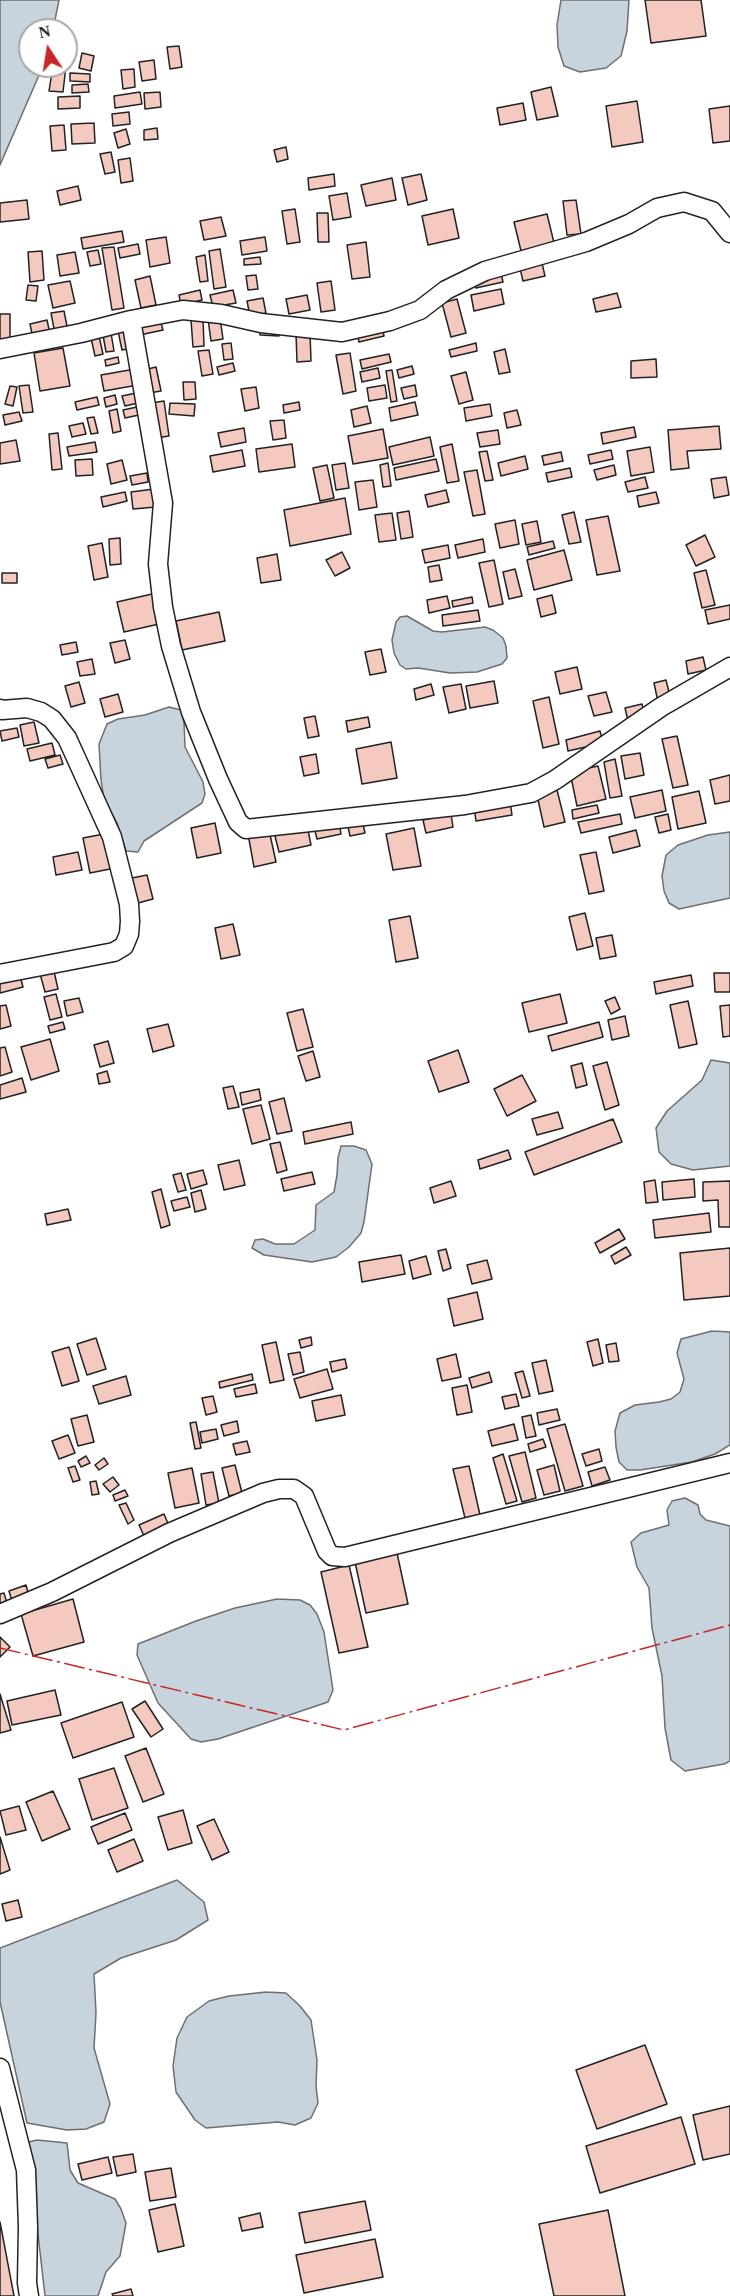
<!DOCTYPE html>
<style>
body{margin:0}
#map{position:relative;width:730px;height:2296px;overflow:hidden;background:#fff;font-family:"Times New Roman",serif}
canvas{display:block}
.north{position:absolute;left:18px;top:18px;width:60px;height:60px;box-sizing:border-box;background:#fff;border:2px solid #a7a7a7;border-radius:50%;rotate:348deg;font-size:16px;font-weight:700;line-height:24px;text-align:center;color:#222}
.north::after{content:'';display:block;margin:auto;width:21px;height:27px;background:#c62828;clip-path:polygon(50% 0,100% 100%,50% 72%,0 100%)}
</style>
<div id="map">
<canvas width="730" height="2296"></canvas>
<div class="north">N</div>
</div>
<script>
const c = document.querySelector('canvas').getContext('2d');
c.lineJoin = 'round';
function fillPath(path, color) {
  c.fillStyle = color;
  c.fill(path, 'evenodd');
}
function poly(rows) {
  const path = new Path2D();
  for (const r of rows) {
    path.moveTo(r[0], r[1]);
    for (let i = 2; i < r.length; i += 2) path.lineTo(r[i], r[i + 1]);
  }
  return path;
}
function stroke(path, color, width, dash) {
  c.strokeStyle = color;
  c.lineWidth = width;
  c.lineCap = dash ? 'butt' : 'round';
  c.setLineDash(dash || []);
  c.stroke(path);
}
const water = poly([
 [0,0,59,0,53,30,30,30,30,66,43,66,0,165,0,0],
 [561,0,629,0,627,31,621,56,606,68,580,72,564,66,558,47,557,25,561,0],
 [407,616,433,631,442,632,485,627,493,630,503,638,506,646,507,658,502,664,477,672,450,673,418,668,406,669,400,665,394,653,392,640,396,622,400,617,407,616],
 [169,707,181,710,184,722,185,747,203,782,205,794,202,803,144,841,138,852,126,851,117,823,104,799,101,780,99,744,107,724,118,719,145,715,169,707],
 [730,832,730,898,679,909,669,903,664,891,662,876,666,855,678,845,708,835,730,832],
 [711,1060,730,1063,730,1166,693,1170,671,1164,659,1152,656,1128,667,1111,702,1080,711,1060],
 [341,1146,354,1146,366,1150,372,1164,364,1222,361,1233,349,1247,336,1257,312,1262,264,1255,252,1248,255,1240,263,1239,275,1244,294,1244,315,1230,316,1205,334,1192,337,1175,338,1158,341,1146],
 [712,1331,730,1332,730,1445,715,1454,692,1462,640,1470,627,1470,619,1462,616,1447,615,1431,620,1413,635,1405,659,1402,671,1399,680,1392,684,1379,677,1353,681,1339,712,1331],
 [685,1498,698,1505,700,1514,706,1520,730,1526,730,1761,724,1764,685,1771,671,1760,665,1728,662,1676,652,1628,649,1588,637,1567,631,1542,641,1533,669,1525,667,1510,672,1501,685,1498],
 [277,1599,300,1600,310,1605,317,1614,324,1632,333,1690,328,1702,218,1739,201,1742,191,1739,158,1703,137,1655,138,1644,196,1621,235,1608,277,1599],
 [177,1880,204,1902,208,1920,176,1940,121,1958,94,1974,96,2013,94,2048,110,2104,104,2122,86,2129,67,2130,27,2123,0,2002,0,1948,177,1880],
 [266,1992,286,1993,300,2006,311,2020,317,2060,316,2086,318,2103,311,2118,295,2125,278,2122,206,2128,195,2120,176,2092,173,2066,177,2038,187,2017,209,2001,229,1996,266,1992],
 [37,2140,67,2143,70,2170,78,2183,115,2199,121,2209,126,2223,120,2256,106,2272,98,2296,45,2296,28,2146,29,2142,37,2140]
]);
const building = poly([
 [645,0,701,0,706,36,651,43,645,0],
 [179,46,182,67,170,69,167,47,179,46],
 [82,53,94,56,91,71,79,68,82,53],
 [154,60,156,79,142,81,139,62,154,60],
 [53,66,66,66,63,92,49,91,53,66],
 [134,69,135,87,123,89,121,70,134,69],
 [70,73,90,74,90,82,70,81,70,73],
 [88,84,89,92,72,93,72,85,88,84],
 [551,87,558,116,537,120,531,92,551,87],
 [140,92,142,104,115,108,114,96,140,92],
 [160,92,161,107,145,109,144,93,160,92],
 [80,96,80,108,58,109,58,97,80,96],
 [637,101,643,142,612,147,606,106,637,101],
 [523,103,526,120,500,125,497,108,523,103],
 [730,106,730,141,713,143,709,109,730,106],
 [129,112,130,124,113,126,112,114,129,112],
 [94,123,95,143,72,144,71,124,94,123],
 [64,125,66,150,52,151,50,126,64,125],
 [157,128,158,139,144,140,144,130,157,128],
 [126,129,130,144,118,148,114,133,126,129],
 [286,147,288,159,277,162,274,150,286,147],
 [111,152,115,172,105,174,100,154,111,152],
 [130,158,133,181,121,183,118,160,130,158],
 [334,174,335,186,309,190,308,178,334,174],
 [421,174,427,200,408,205,402,178,421,174],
 [392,178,396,200,366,206,361,185,392,178],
 [78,186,81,200,60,205,57,191,78,186],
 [347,193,351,217,333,220,329,196,347,193],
 [27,200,29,219,0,222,0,203,27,200],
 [576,200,581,234,567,235,563,201,576,200],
 [295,209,300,242,287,244,282,211,295,209],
 [453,209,459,238,428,245,422,216,453,209],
 [317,213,328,213,329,242,318,242,317,213],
 [547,214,555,247,522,255,514,222,547,214],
 [221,217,226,236,204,240,200,221,221,217],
 [122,231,124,242,83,249,81,238,122,231],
 [166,237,170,263,150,267,146,240,166,237],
 [265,237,267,251,242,255,240,241,265,237],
 [366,242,370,277,352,279,347,245,366,242],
 [138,244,140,254,120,258,118,248,138,244],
 [114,247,124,308,112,310,102,248,114,247],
 [220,249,226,287,214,289,209,251,220,249],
 [98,250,101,264,90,266,87,252,98,250],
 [42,251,44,280,30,282,28,252,42,251],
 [75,252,79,273,60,276,57,255,75,252],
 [205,255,208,281,200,282,196,257,205,255],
 [260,257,261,264,244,265,244,259,260,257],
 [541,259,545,276,523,281,519,264,541,259],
 [501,273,503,282,476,288,474,279,501,273],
 [256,275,258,289,248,290,246,276,256,275],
 [150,276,156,305,141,308,135,280,150,276],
 [70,281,75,303,53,308,48,285,70,281],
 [331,281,335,310,321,312,317,283,331,281],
 [28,285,38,286,36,301,26,300,28,285],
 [501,289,504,304,474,311,471,295,501,289],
 [200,290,202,300,181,305,179,295,200,290],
 [233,290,236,303,213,307,210,295,233,290],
 [617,293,621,307,596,312,593,299,617,293],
 [307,295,310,310,289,314,286,299,307,295],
 [263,298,266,313,250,316,247,301,263,298],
 [457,299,466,333,451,337,442,303,457,299],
 [64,311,68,331,55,334,51,313,64,311],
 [0,314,10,314,10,339,0,340,0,314],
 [220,318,223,339,211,341,208,319,220,318],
 [203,319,204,346,193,347,191,320,203,319],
 [47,320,50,334,33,339,30,324,47,320],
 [161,323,163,330,140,335,138,328,161,323],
 [129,325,133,348,122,350,117,326,129,325],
 [382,326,384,336,359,342,357,331,382,326],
 [260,327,280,328,279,336,260,335,260,327],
 [111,333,114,351,106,352,103,335,111,333],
 [310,333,311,361,297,362,296,334,310,333],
 [99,336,103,354,95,356,91,338,99,336],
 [231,343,233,359,224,360,222,344,231,343],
 [476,343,477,351,451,357,449,350,476,343],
 [63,348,70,386,40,391,34,353,63,348],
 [505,349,510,372,499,374,494,352,505,349],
 [209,350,213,374,202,376,198,351,209,350],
 [350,353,356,391,343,394,336,355,350,353],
 [389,354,391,362,362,369,360,360,389,354],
 [118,357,119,363,106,366,105,360,118,357],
 [656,359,657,377,631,378,631,361,656,359],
 [233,363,235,371,219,375,217,367,233,363],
 [412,366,414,374,399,378,397,370,412,366],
 [156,367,161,391,149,393,144,370,156,367],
 [378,368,380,378,362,382,360,372,378,368],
 [135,369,138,385,104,391,101,375,135,369],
 [392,370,397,401,391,402,386,371,392,370],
 [466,372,473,400,459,404,451,376,466,372],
 [183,382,195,382,196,399,184,400,183,382],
 [29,385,33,412,23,413,19,386,29,385],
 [385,385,387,398,369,401,367,388,385,385],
 [415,385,417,396,404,399,401,388,415,385],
 [10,386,17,387,13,406,5,404,10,386],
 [256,387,259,408,245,411,241,389,256,387],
 [136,393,138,403,125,406,122,396,136,393],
 [115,395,117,404,106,407,104,398,115,395],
 [97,397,99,405,77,410,75,402,97,397],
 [164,401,169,436,156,438,151,403,164,401],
 [299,402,300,410,284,413,283,405,299,402],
 [415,402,418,415,391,421,389,408,415,402],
 [170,403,195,404,194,416,169,414,170,403],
 [490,404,492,416,466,421,464,408,490,404],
 [367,406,371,423,354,427,351,410,367,406],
 [137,407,139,415,125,418,123,410,137,407],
 [117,409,121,431,113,433,109,411,117,409],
 [517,410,521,425,507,428,504,413,517,410],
 [19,412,22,421,5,425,3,415,19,412],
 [94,417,98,433,91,434,87,418,94,417],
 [284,420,286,438,273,440,270,421,284,420],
 [83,423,86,434,72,437,69,426,83,423],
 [719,426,721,449,687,451,689,468,671,470,668,430,719,426],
 [634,427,636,437,603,444,601,433,634,427],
 [244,428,246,442,221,447,218,433,244,428],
 [383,429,388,458,353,464,348,436,383,429],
 [498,430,500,444,480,447,477,433,498,430],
 [58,433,62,469,52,470,49,434,58,433],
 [430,437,434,456,393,465,389,447,430,437],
 [16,440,20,461,0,464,0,443,16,440],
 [95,442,97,452,69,456,67,447,95,442],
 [292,444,295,467,259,472,256,449,292,444],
 [452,444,459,481,447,483,440,447,452,444],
 [650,447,654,472,631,476,627,451,650,447],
 [242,450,245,466,213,472,210,456,242,450],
 [611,450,613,459,590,464,588,455,611,450],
 [487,451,493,480,485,481,479,452,487,451],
 [561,452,563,461,544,465,542,456,561,452],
 [525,456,528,469,501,476,498,463,525,456],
 [92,459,93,475,76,476,75,460,92,459],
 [436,459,439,471,396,480,394,468,436,459],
 [122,460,127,480,111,484,107,464,122,460],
 [345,463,349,488,336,490,332,465,345,463],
 [388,463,391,486,383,487,380,465,388,463],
 [327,465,334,498,320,501,313,468,327,465],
 [614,465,616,475,597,480,594,470,614,465],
 [570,468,572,477,548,482,546,473,570,468],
 [477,470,485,514,473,516,464,472,477,470],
 [147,473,148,482,132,485,130,476,147,473],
 [645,477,648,488,628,492,625,482,645,477],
 [726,477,729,495,714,498,711,479,726,477],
 [373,480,377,507,359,510,355,482,373,480],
 [154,489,156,507,133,509,131,492,154,489],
 [446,490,449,502,428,507,425,495,446,490],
 [125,492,127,501,103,507,101,497,125,492],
 [656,492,659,503,639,507,637,496,656,492],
 [345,498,351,534,290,546,284,510,345,498],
 [409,511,413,537,401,539,397,513,409,511],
 [574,512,581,542,569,544,562,515,574,512],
 [392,513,396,540,379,542,375,515,392,513],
 [608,516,620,571,597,575,586,520,608,516],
 [515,520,519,544,500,548,495,524,515,520],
 [537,521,541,542,526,545,522,524,537,521],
 [705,535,715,557,696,566,686,545,705,535],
 [120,538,121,564,110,565,109,539,120,538],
 [483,539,485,552,458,558,455,545,483,539],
 [553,541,555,548,529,555,527,547,553,541],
 [102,543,108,577,94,580,88,546,102,543],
 [448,545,450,558,425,563,422,550,448,545],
 [564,550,572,580,534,590,527,560,564,550],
 [342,552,350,568,335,576,326,560,342,552],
 [277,554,281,580,261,583,257,558,277,554],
 [494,560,503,604,489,607,479,563,494,560],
 [439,565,442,580,430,582,428,567,439,565],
 [515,569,522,596,509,599,503,572,515,569],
 [706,570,715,605,702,608,694,573,706,570],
 [2,573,17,573,17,583,2,583,2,573],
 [152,594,159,624,124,632,117,602,152,594],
 [552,595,556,613,541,617,537,599,552,595],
 [447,596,450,608,429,613,427,600,447,596],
 [472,597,473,603,453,607,452,601,472,597],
 [730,605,730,619,708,624,705,610,730,605],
 [478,610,480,621,443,626,442,615,478,610],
 [219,612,225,641,182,650,176,621,219,612],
 [125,640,130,659,115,663,110,643,125,640],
 [76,642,78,652,62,655,60,645,76,642],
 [381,649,386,672,370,675,365,652,381,649],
 [703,657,706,670,688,674,686,661,703,657],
 [92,659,95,674,80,676,77,662,92,659],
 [577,667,582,689,560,694,555,672,577,667],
 [666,680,671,700,658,702,654,683,666,680],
 [494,681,498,703,470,708,466,686,494,681],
 [79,682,85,703,71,707,65,686,79,682],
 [431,684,434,695,416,700,414,689,431,684],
 [461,684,466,709,449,713,443,687,461,684],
 [606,692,612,712,594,716,588,696,606,692],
 [118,694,123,712,105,717,100,699,118,694],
 [549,697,559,744,543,748,533,701,549,697],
 [642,704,645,717,628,721,625,708,642,704],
 [315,716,319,736,308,738,304,718,315,716],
 [368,717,370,727,348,732,346,721,368,717],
 [34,722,39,743,24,746,20,725,34,722],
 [17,728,19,737,2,741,0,731,17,728],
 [600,731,603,743,568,751,566,740,600,731],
 [677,736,688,785,673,788,662,739,677,736],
 [391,742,397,778,362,784,356,749,391,742],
 [52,743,55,755,30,761,27,749,52,743],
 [640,753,644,775,625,779,621,756,640,753],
 [316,754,319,773,304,776,300,757,316,754],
 [60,755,63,764,48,768,45,759,60,755],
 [615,759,622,796,610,798,604,762,615,759],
 [598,766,606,799,577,806,570,772,598,766],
 [730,775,730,801,715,804,710,780,730,775],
 [557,790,565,822,544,827,537,795,557,790],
 [662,790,666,811,635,818,630,797,662,790],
 [699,791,706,823,678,829,672,797,699,791],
 [510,801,512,815,476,821,474,807,510,801],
 [597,805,599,813,573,819,572,810,597,805],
 [451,814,453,827,426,833,423,820,451,814],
 [620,814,622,824,581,833,578,822,620,814],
 [668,814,671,830,659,833,655,817,668,814],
 [362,819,365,833,350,836,347,822,362,819],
 [339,821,341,834,317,839,314,827,339,821],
 [215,823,221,853,197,858,191,828,215,823],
 [307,825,311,845,279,852,274,832,307,825],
 [414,828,421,866,393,870,386,834,414,828],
 [269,830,276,862,254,867,248,834,269,830],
 [636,830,640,846,613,853,609,837,636,830],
 [109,833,115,868,90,873,83,838,109,833],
 [78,852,82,870,56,875,53,857,78,852],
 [596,852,604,891,589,894,580,855,596,852],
 [147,875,153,899,138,903,132,878,147,875],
 [585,913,593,946,577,950,569,917,585,913],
 [410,916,418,958,396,962,389,920,410,916],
 [233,924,240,955,221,959,215,928,233,924],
 [612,935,616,956,600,959,596,938,612,935],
 [53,967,58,989,45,992,39,970,53,967],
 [19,972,23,987,0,993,0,977,19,972],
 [714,973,730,973,730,992,715,992,714,973],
 [691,975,693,986,656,994,654,982,691,975],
 [56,994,62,1017,50,1020,44,997,56,994],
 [560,994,567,1023,529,1032,522,1003,560,994],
 [615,997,620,1009,611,1014,605,1001,615,997],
 [79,998,83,1012,67,1016,64,1001,79,998],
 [688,1001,697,1044,679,1048,670,1005,688,1001],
 [6,1005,11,1026,0,1029,0,1006,6,1005],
 [730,1005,730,1036,723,1037,720,1006,730,1005],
 [303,1009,313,1047,297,1051,287,1013,303,1009],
 [625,1016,629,1036,612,1040,608,1020,625,1016],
 [63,1022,65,1029,50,1033,48,1026,63,1022],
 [599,1022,603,1037,552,1051,548,1036,599,1022],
 [168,1024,174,1046,153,1052,147,1029,168,1024],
 [50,1039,59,1071,31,1080,21,1047,50,1039],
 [108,1041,114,1063,100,1067,94,1045,108,1041],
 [5,1047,12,1072,0,1076,0,1048,5,1047],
 [458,1050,469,1082,439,1092,428,1061,458,1050],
 [313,1051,320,1077,306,1081,298,1056,313,1051],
 [607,1062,619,1105,605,1110,593,1066,607,1062],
 [582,1063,587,1085,576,1088,571,1066,582,1063],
 [107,1071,110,1082,99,1084,97,1074,107,1071],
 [522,1075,536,1101,507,1116,494,1089,522,1075],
 [22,1078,26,1092,0,1099,0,1085,22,1078],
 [233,1086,239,1107,228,1109,223,1088,233,1086],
 [259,1089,261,1100,242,1105,240,1093,259,1089],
 [284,1098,292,1131,277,1134,269,1102,284,1098],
 [261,1105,270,1139,252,1144,243,1109,261,1105],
 [558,1112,563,1128,537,1135,532,1119,558,1112],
 [613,1119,622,1142,534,1175,525,1152,613,1119],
 [351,1122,353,1134,305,1144,303,1132,351,1122],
 [280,1142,287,1170,277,1173,270,1144,280,1142],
 [508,1150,511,1159,480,1169,478,1160,508,1150],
 [239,1160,245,1185,224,1190,218,1165,239,1160],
 [203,1170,207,1184,191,1189,187,1174,203,1170],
 [312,1172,315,1184,284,1191,281,1179,312,1172],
 [181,1173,186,1190,178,1192,173,1175,181,1173],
 [694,1179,695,1197,663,1200,662,1182,694,1179],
 [655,1180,658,1202,646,1203,644,1182,655,1180],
 [451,1181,456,1196,434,1203,430,1188,451,1181],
 [730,1181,730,1227,719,1227,718,1200,703,1201,703,1182,730,1181],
 [161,1189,170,1225,161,1228,152,1192,161,1189],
 [201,1190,206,1209,195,1212,191,1193,201,1190],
 [187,1197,190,1207,174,1211,171,1201,187,1197],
 [68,1209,71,1220,47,1225,45,1214,68,1209],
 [709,1213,711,1232,655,1238,653,1220,709,1213],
 [619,1229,625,1239,600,1253,595,1243,619,1229],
 [626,1247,631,1255,615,1264,611,1256,626,1247],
 [730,1248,730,1296,684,1300,680,1253,730,1248],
 [446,1249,451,1268,443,1271,438,1251,446,1249],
 [401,1255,405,1274,362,1282,359,1262,401,1255],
 [426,1256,431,1274,413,1279,409,1261,426,1256],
 [487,1260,492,1279,472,1284,467,1265,487,1260],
 [477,1292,483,1319,454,1326,448,1299,477,1292],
 [311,1337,312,1345,301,1348,299,1340,311,1337],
 [96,1338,106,1369,87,1375,77,1344,96,1338],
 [598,1339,603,1363,593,1366,587,1342,598,1339],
 [276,1342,284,1380,270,1383,262,1345,276,1342],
 [616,1343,619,1361,609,1362,606,1345,616,1343],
 [69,1347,79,1381,62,1386,52,1352,69,1347],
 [300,1352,304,1372,293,1375,288,1354,300,1352],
 [456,1354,461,1377,442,1381,437,1359,456,1354],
 [345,1359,347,1368,332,1372,330,1362,345,1359],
 [546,1360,553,1391,539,1394,532,1363,546,1360],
 [327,1369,333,1389,300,1398,294,1379,327,1369],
 [523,1371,530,1396,522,1398,515,1373,523,1371],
 [489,1372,492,1382,472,1388,469,1378,489,1372],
 [252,1374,253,1380,220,1388,219,1382,252,1374],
 [126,1376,131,1395,99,1404,93,1386,126,1376],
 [255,1384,257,1393,236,1397,234,1389,255,1384],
 [467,1385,472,1412,457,1415,452,1388,467,1385],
 [516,1394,519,1406,505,1409,502,1397,516,1394],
 [341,1395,345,1415,316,1421,312,1401,341,1395],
 [213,1396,217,1412,206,1415,202,1398,213,1396],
 [557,1409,560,1420,539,1425,537,1413,557,1409],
 [87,1415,94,1442,78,1446,71,1419,87,1415],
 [531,1415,536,1436,526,1438,522,1417,531,1415],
 [237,1421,239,1432,224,1436,221,1425,237,1421],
 [196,1422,201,1448,195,1449,190,1423,196,1422],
 [514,1424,518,1440,492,1446,488,1431,514,1424],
 [565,1424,583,1486,565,1491,547,1429,565,1424],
 [216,1429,218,1439,202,1443,200,1432,216,1429],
 [68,1435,75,1453,59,1459,52,1441,68,1435],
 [543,1439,546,1447,530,1452,528,1444,543,1439],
 [247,1441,250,1452,236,1455,233,1444,247,1441],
 [599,1449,602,1461,586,1466,582,1454,599,1449],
 [525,1452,536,1498,522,1502,509,1456,525,1452],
 [503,1454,517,1501,506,1504,493,1458,503,1454],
 [86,1456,90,1463,81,1467,78,1461,86,1456],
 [104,1458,108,1464,99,1470,95,1465,104,1458],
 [235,1465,242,1493,229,1496,222,1468,235,1465],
 [554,1465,560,1491,544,1495,537,1470,554,1465],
 [75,1466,80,1480,73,1482,68,1468,75,1466],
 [469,1466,480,1515,465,1518,453,1469,469,1466],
 [605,1467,610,1480,592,1486,588,1472,605,1467],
 [192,1468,199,1503,175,1508,168,1473,192,1468],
 [213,1472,219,1503,206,1505,201,1474,213,1472],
 [113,1477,119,1485,110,1492,103,1484,113,1477],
 [96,1481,99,1494,92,1495,90,1482,96,1481],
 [125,1490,128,1496,115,1501,113,1495,125,1490],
 [126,1503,134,1520,128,1524,119,1505,126,1503],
 [164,1514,169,1526,144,1536,139,1525,164,1514],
 [397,1553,408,1604,366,1613,355,1562,397,1553],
 [349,1565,368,1647,339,1653,321,1572,349,1565],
 [26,1585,29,1596,12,1601,9,1591,26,1585],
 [4,1593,7,1603,0,1604,0,1594,4,1593],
 [73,1599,84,1642,33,1656,21,1614,73,1599],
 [0,1637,10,1647,0,1657,0,1637],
 [55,1690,61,1715,12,1725,7,1701,55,1690],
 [0,1694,11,1730,0,1733,0,1694],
 [145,1701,163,1729,151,1737,132,1709,145,1701],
 [122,1702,134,1737,73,1758,61,1723,122,1702],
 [146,1748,164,1794,143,1802,125,1756,146,1748],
 [114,1768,128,1808,92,1820,79,1779,114,1768],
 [53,1791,70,1829,42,1841,26,1802,53,1791],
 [19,1806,26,1830,6,1835,0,1811,19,1806],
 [183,1810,192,1843,168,1850,158,1817,183,1810],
 [125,1813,132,1830,98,1844,91,1827,125,1813],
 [214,1819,229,1852,212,1860,197,1826,214,1819],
 [0,1837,10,1870,0,1874,0,1837],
 [134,1839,143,1861,117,1872,108,1850,134,1839],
 [18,1900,22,1917,6,1921,2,1904,18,1900],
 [645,2045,667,2104,597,2129,576,2070,645,2045],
 [730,2106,730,2154,703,2160,693,2115,730,2106],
 [681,2117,695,2164,600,2193,586,2146,681,2117],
 [133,2154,136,2172,117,2176,113,2157,133,2154],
 [108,2157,112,2173,82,2180,78,2164,108,2157],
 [171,2168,176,2197,150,2201,145,2172,171,2168],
 [365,2201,371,2230,305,2243,299,2213,365,2201],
 [175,2204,184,2246,158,2252,149,2210,175,2204],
 [608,2210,625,2296,554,2296,539,2224,608,2210],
 [260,2213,263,2227,242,2231,239,2218,260,2213],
 [0,2222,14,2296,0,2296,0,2222],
 [375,2239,383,2277,304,2293,296,2255,375,2239],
 [131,2289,133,2296,113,2296,112,2294,131,2289]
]);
const street = poly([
 [730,233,712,211,684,202,657,208,629,224,586,242,485,271,446,290,420,310,390,321,342,332,261,323,221,314,183,310,131,320,163,503,158,564,163,607,171,646,191,712,218,779,238,822,246,829,465,805,531,793,555,780,661,707,730,667],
 [0,349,81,333,131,320],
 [0,709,2,710,27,708,41,712,52,719,67,738,112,837,129,904,130,921,129,934,124,946,114,952,0,974],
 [0,1614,52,1592,169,1533,263,1493,279,1489,294,1489,304,1496,327,1551,332,1556,345,1557,730,1463],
 [0,2068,26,2170,28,2227,27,2283,29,2296]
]);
const power = poly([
 [0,1648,344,1730,730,1625]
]);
fillPath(water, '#c7d3dd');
stroke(water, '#6f6f6f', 1.5);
fillPath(building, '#f3c9c0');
stroke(building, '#222', 1.5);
stroke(street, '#222', 21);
stroke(street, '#fff', 18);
stroke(power, '#c62828', 1.5, [21, 4.5, 3, 4.5]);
</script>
